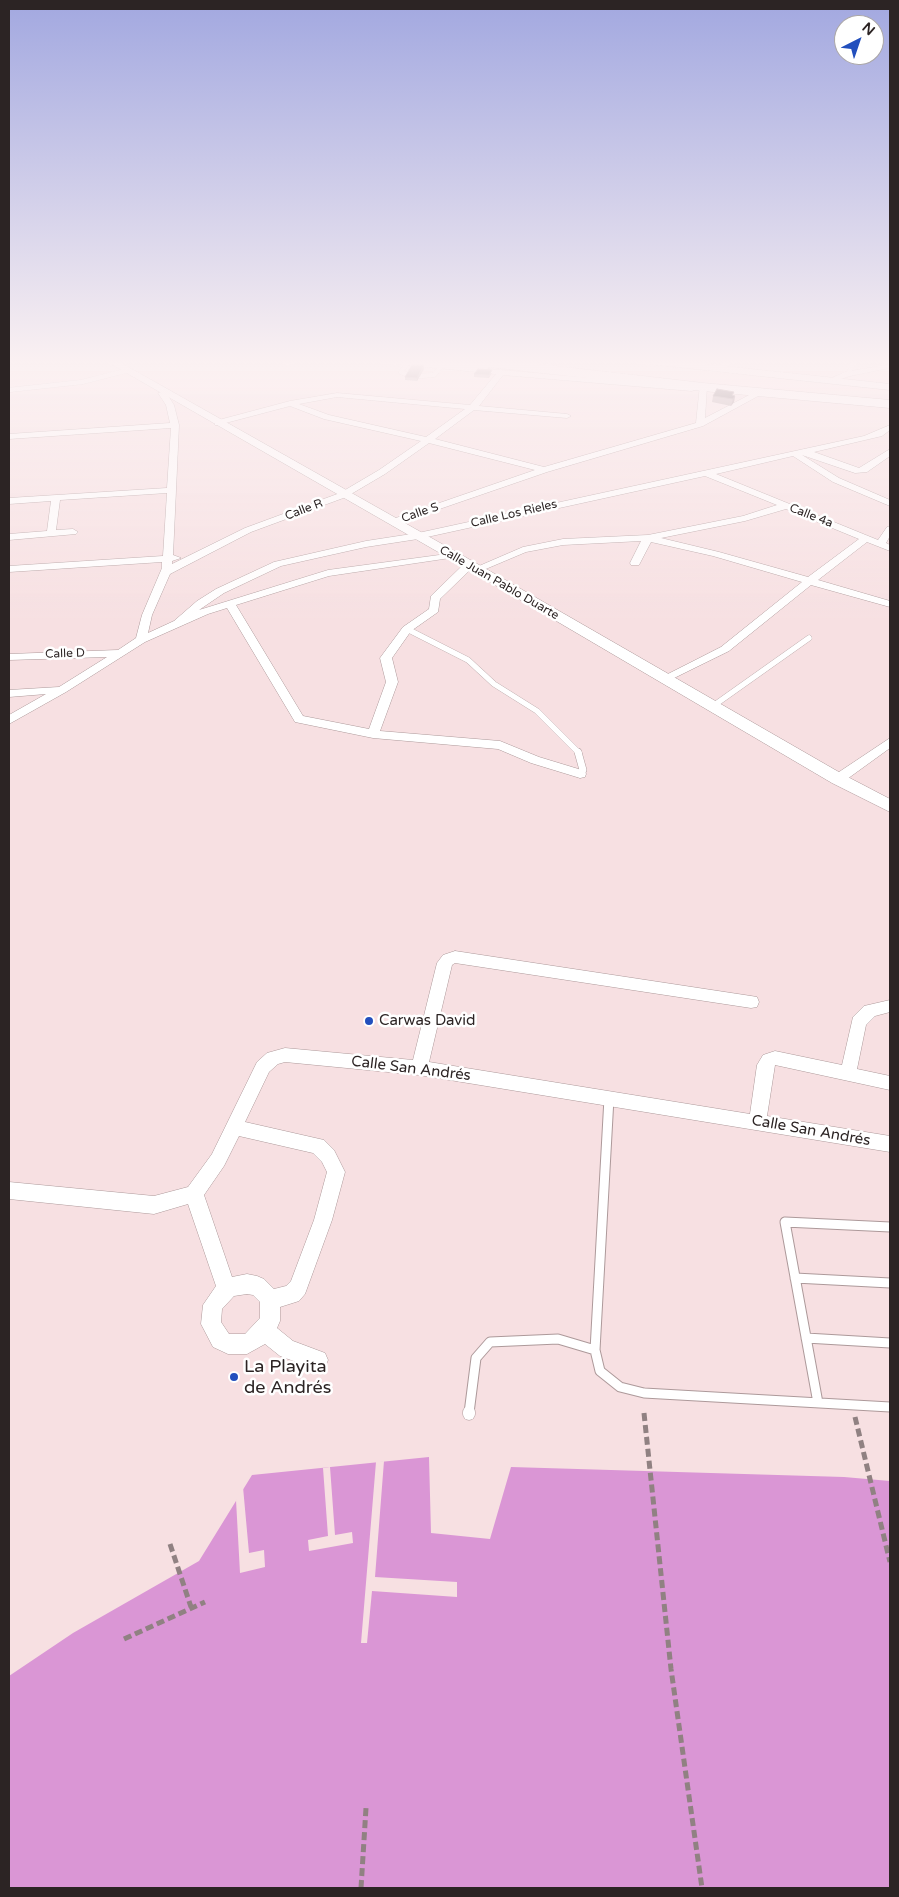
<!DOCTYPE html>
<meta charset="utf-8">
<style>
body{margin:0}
#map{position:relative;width:899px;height:1897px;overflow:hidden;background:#f7e0e2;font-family:"Varela Round",sans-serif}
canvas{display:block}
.frame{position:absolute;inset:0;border:10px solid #2c2424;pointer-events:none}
.north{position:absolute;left:834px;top:15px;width:50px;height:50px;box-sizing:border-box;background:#fff;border:1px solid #aba7a7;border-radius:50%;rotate:41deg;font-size:14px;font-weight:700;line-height:20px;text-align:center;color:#2c2424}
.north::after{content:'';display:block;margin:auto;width:18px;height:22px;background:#224fbd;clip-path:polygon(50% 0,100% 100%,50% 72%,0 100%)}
</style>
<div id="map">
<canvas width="899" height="1897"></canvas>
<div class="frame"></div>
<div class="north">N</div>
</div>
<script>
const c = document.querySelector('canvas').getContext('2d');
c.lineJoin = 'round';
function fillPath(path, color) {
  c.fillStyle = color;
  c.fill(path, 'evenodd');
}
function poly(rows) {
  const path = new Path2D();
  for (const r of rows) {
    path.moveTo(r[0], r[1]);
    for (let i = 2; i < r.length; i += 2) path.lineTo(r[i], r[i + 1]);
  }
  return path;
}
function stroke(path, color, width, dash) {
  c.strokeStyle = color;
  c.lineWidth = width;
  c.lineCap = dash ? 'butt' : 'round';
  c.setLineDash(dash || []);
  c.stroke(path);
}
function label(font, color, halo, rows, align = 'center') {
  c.font = font + ' "Varela Round",sans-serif';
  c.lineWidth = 5;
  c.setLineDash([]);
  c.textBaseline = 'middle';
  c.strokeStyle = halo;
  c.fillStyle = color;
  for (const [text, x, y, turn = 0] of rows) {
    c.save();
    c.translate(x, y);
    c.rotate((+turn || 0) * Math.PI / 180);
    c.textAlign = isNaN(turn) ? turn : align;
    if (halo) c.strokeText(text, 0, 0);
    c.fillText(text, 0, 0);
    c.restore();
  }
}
const water = poly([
 [429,1457,431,1533,490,1539,511,1467,844,1477,890,1481,890,1888,9,1888,9,1676,73,1633,199,1561,252,1475]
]);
const pier = poly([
 [384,1461,375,1577,457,1582,457,1597,372,1591,367,1643,361,1643,376,1462],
 [330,1467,335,1535,352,1532,353,1543,309,1551,308,1540,328,1536,323,1468],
 [243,1487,249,1553,264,1550,265,1567,240,1573,236,1500]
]);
const path = poly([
 [644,1413,671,1669,702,1888],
 [855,1417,890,1562],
 [170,1544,191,1607],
 [124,1639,205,1602],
 [361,1888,366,1808]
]);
const serviceFar4 = poly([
 [406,365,401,372,408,375],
 [848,374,855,360],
 [420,376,434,375,440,368],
 [9,390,82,382,125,371]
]);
const serviceFar3 = poly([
 [407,629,468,660,494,684,537,711,579,753],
 [713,706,809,638]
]);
const serviceFar2 = poly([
 [578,752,583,770,580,774]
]);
const serviceFar1 = poly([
 [609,1098,595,1350,600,1371,620,1387,644,1393,890,1407],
 [795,1278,890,1283],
 [806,1338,890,1343],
 [818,1403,785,1222,890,1227],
 [469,1413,476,1358,490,1342,558,1339,595,1350]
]);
const service = poly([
 [469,1414,469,1412]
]);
const minor = poly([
 [355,360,389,360,692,387,696,389,692,391,503,375,479,406,567,414,571,416,567,418,474,410,435,439,544,467,696,423,700,385,707,387,705,418,753,393,760,395,703,426,547,472,396,524,390,524,390,520,535,470,429,443,385,474,346,497,251,532,170,574,152,615,148,633,174,621,197,601,216,589,274,562,366,541,418,533,864,436,890,425,890,430,882,436,814,452,859,468,890,449,890,456,867,472,855,473,802,455,839,478,890,500,890,506,833,482,793,456,716,474,878,540,887,527,890,526,890,536,886,543,890,545,890,551,867,542,818,580,890,601,890,607,811,585,729,651,666,682,660,679,662,677,721,647,802,582,713,556,651,542,639,565,631,565,630,563,641,541,563,545,526,552,481,571,472,569,523,547,563,539,648,535,743,516,777,505,705,476,418,539,366,547,281,566,224,593,199,610,328,570,454,553,455,555,450,558,329,576,236,605,303,716,369,729,386,682,380,658,403,627,429,609,431,596,465,563,473,563,473,567,440,599,438,612,411,631,392,658,398,682,380,731,500,741,539,757,585,771,586,774,585,777,580,778,531,763,498,749,373,738,295,722,227,608,208,614,145,642,66,692,9,724,9,715,46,694,9,697,9,690,59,687,107,657,9,660,9,654,118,650,136,638,142,615,162,568,162,562,9,572,9,566,163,556,167,493,60,500,56,530,73,529,78,532,76,534,9,540,9,534,47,531,51,501,9,504,9,498,167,488,171,428,9,439,9,434,170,423,166,405,158,393,165,391,174,405,179,425,173,555,181,558,172,561,172,564,245,528,340,493,379,470,421,441,324,419,290,406,218,425,215,425,215,421,290,401,337,393,470,405,496,374,355,360],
 [337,397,465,409,426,437,329,415,299,404,337,397],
 [786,509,859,539,808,577,719,552,661,538,745,521,786,509],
 [725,360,733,360,724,371,718,371,718,367,725,360],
 [890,364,890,368,850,376,829,383,825,381,845,372,890,364],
 [890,738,890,748,843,782,833,782,832,779,833,776,890,738],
 [455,951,751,996,757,997,759,1002,757,1007,751,1008,455,963,452,965,429,1062,750,1114,757,1065,763,1055,775,1051,842,1065,853,1017,864,1006,890,1000,890,1012,875,1016,866,1025,857,1069,890,1076,890,1090,775,1065,767,1116,890,1136,890,1152,419,1075,285,1062,278,1064,269,1072,245,1122,324,1140,334,1150,345,1172,332,1220,305,1294,299,1301,280,1307,280,1321,277,1328,293,1341,325,1353,328,1360,325,1367,318,1370,280,1356,265,1344,247,1354,228,1354,213,1347,201,1324,203,1305,216,1286,188,1204,154,1214,9,1199,9,1182,154,1196,188,1187,212,1154,257,1062,267,1053,285,1048,413,1060,437,963,443,955,455,951],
 [239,1136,313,1153,322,1162,327,1172,314,1220,291,1281,286,1286,274,1289,264,1279,257,1276,247,1274,232,1277,204,1195,224,1166,239,1136],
 [247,1294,253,1295,260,1302,260,1318,245,1334,229,1334,221,1322,222,1309,234,1296,247,1294]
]);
const tertiary = poly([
 [104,360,116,360,481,566,844,775,890,799,890,812,832,783,473,572,104,360],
 [635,360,669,360,890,384,890,390,639,363,635,360]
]);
const motorway = poly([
 [410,360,504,360,703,383,890,400,890,408,703,391,488,367,487,371,482,372,416,364,410,360]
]);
const wall = poly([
 [296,360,292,365,283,364,283,361],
 [424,369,417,381,405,380,405,377],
 [492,373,489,378,474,377,474,374],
 [734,392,733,395,735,396,734,402,731,406,712,402,713,396]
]);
const shadedWall = poly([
 [293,360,296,360,292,365,291,362],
 [424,365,424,369,417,381,417,378],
 [735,396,734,402,731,406,733,399]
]);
const building = poly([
 [283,360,293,360,291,362,283,361,283,360],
 [412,365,424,365,417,378,405,377,412,365],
 [478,369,492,370,489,375,474,374,478,369],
 [717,389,734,392,732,395,735,396,733,399,713,396,717,389]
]);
const markers = [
 [369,1021,5,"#224fbd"],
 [234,1377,5,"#224fbd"]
];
const farStreetnames = [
 ["Calle R",304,510,-21],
 ["Calle S",420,513,-19],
 ["Calle Los Rieles",514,514,-13],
 ["Calle 4a",811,516,21],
 ["Calle Juan Pablo Duarte",499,583,30],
 ["Calle D",65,654,-2]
];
const poiNames = [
 ["Carwas David",379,1021]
];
const streetNames = [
 ["Calle San Andrés",411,1069,7],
 ["Calle San Andrés",811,1131,10]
];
const nearPoinames = [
 ["La Playita",244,1367],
 ["de Andrés",244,1388]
];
fillPath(water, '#da96d5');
fillPath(pier, '#f7e0e2');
stroke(serviceFar4, '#ad999a', 5);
stroke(serviceFar3, '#ad999a', 6);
stroke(serviceFar2, '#ad999a', 8);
stroke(serviceFar1, '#ad999a', 11);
stroke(service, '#ad999a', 13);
stroke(minor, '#ad999a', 1);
stroke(tertiary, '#ad999a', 1);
stroke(motorway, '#ad999a', 1);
stroke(path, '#908182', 5, [8, 4]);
stroke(serviceFar4, '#fff', 4.5);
stroke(serviceFar3, '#fff', 5.5);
stroke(serviceFar2, '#fff', 7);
stroke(serviceFar1, '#fff', 9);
stroke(service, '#fff', 12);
fillPath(minor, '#fff');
fillPath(tertiary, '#fff');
fillPath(motorway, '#fff');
fillPath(wall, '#a18e92');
fillPath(shadedWall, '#7f6c71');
fillPath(building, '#4b3b41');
stroke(building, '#7f6c71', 1);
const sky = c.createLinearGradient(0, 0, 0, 626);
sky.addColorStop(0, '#a2a8e0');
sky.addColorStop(0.58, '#fbf1f2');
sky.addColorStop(1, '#fbf1f200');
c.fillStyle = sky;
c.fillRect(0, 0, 899, 626);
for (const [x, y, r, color] of markers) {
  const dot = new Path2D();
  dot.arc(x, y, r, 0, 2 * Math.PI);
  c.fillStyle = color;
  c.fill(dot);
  stroke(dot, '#fff', 2);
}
label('12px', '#2c2424', '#fff', farStreetnames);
label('15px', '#2c2424', '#fff', poiNames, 'left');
label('15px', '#2c2424', '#fff', streetNames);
label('18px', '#2c2424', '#fff', nearPoinames, 'left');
</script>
